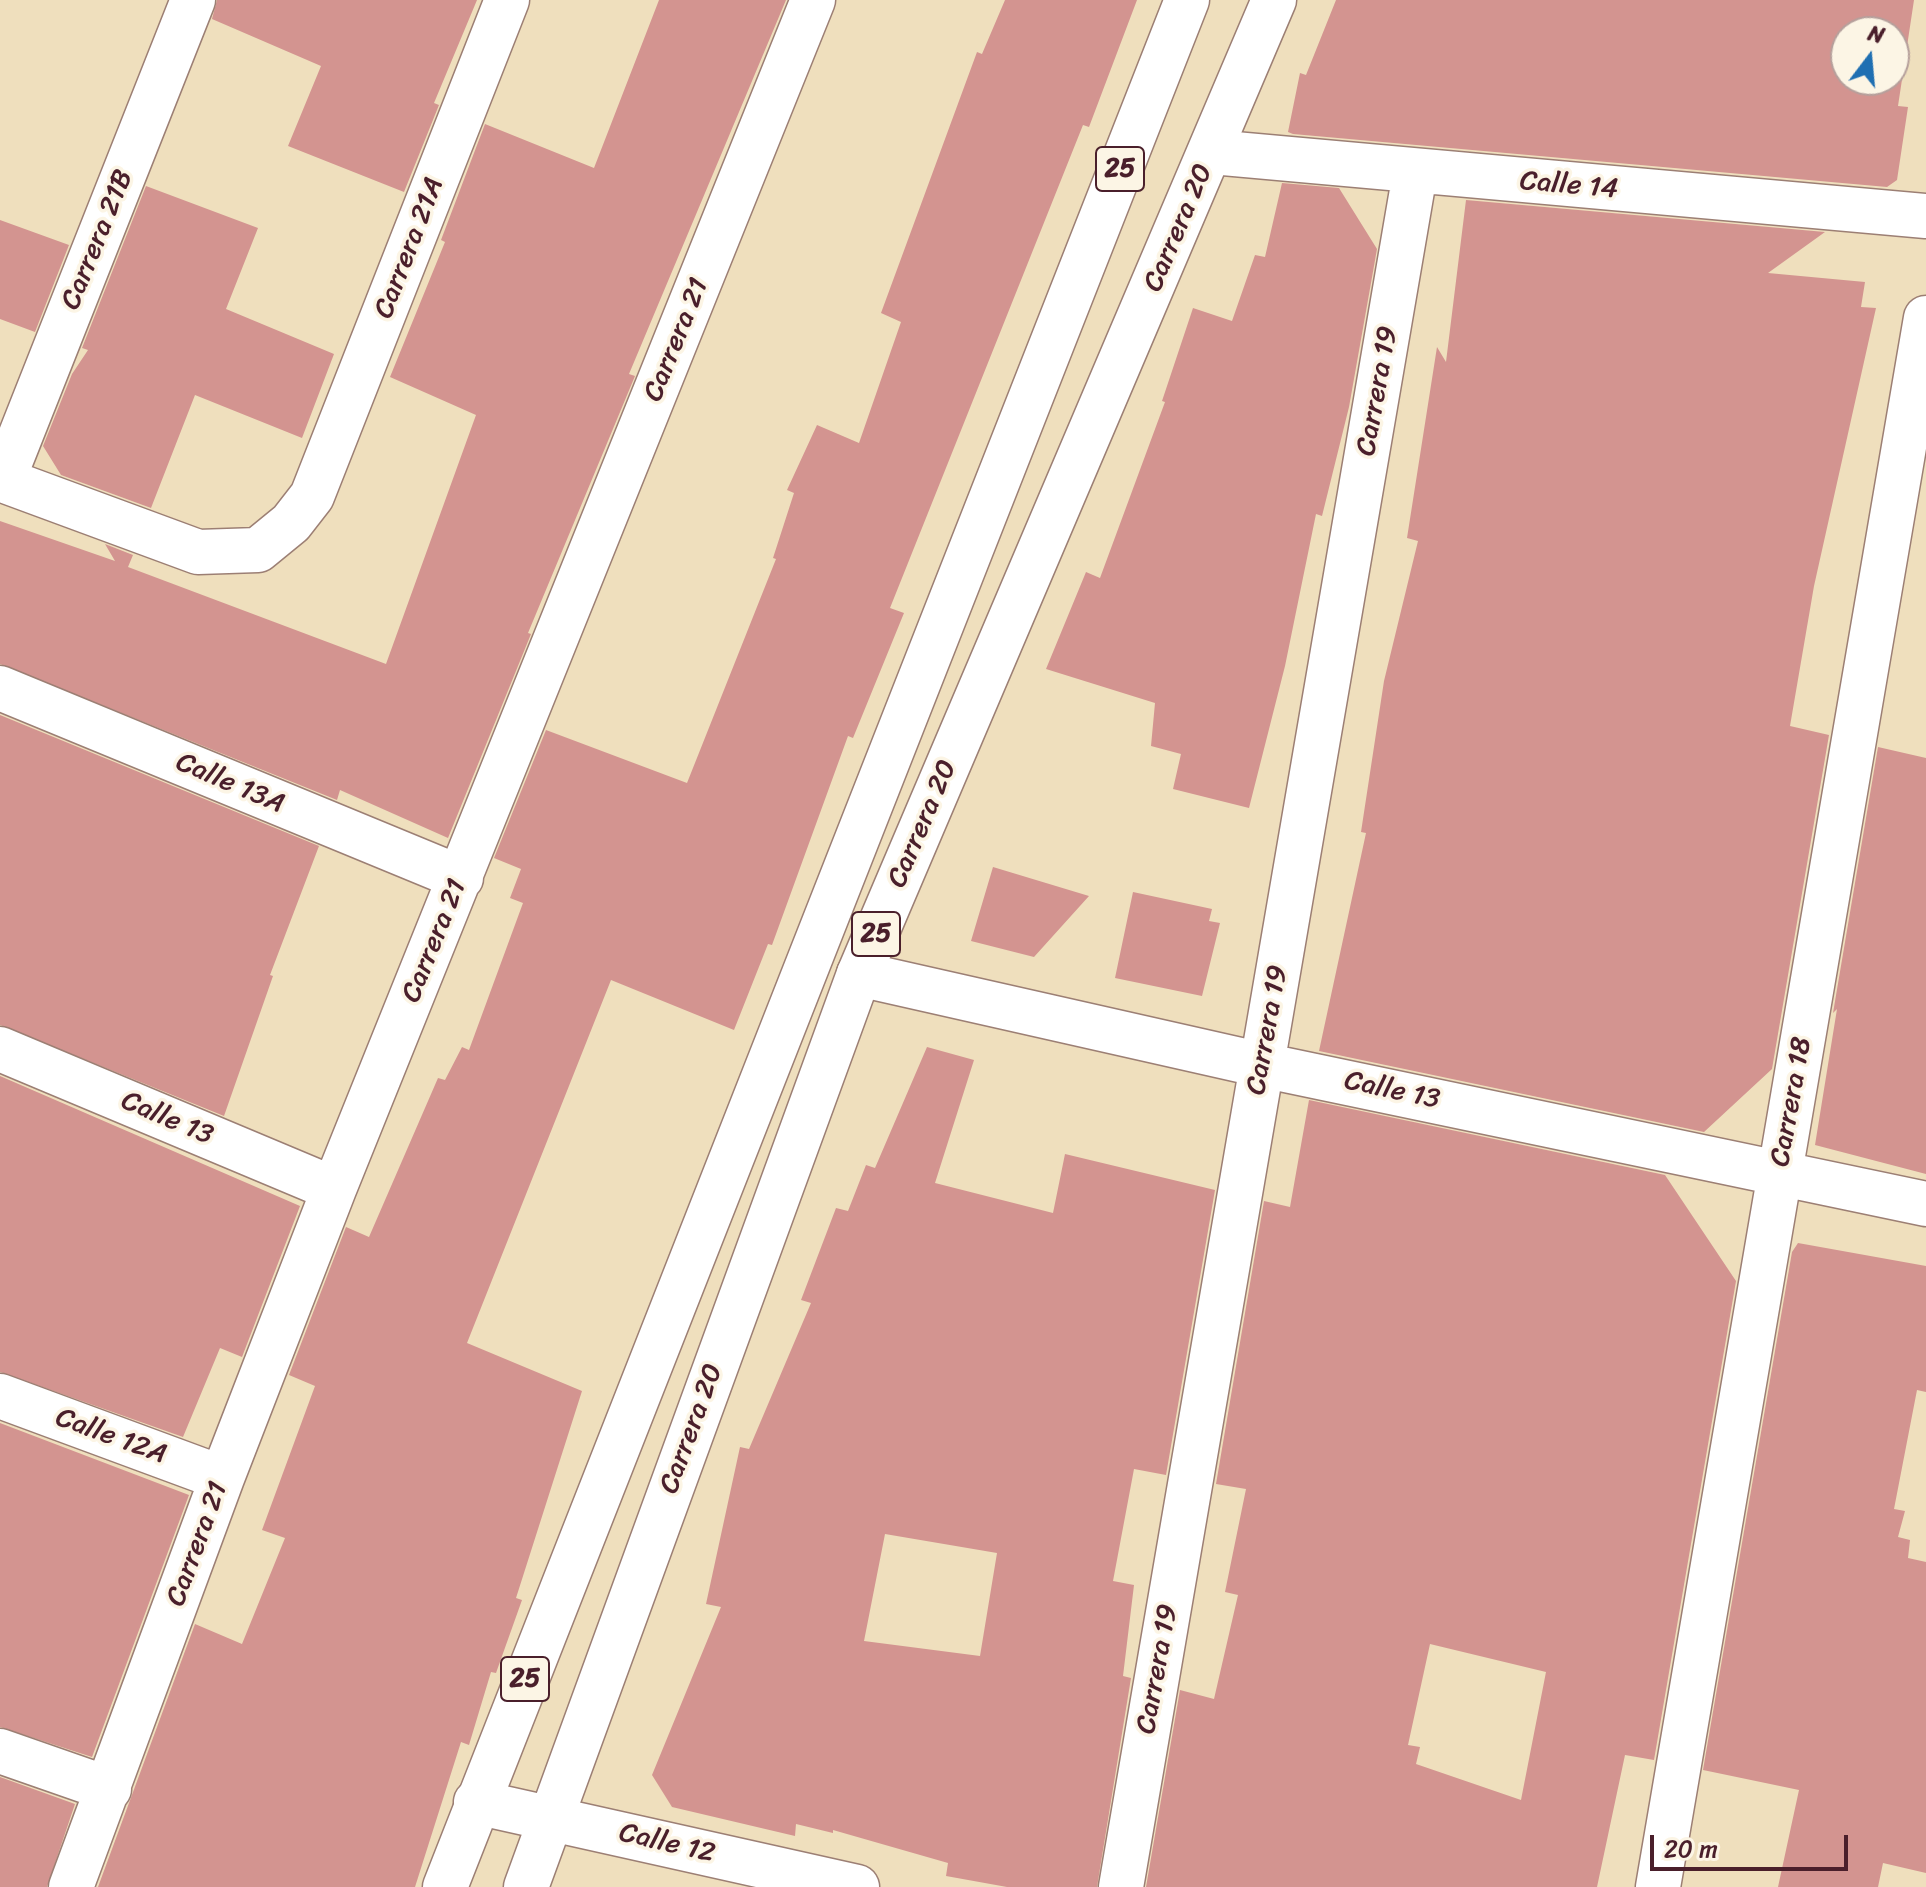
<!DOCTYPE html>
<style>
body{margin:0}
#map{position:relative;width:1926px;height:1887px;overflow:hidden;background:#efdfbd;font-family:Sriracha,sans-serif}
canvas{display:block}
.north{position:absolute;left:1830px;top:16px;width:80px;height:80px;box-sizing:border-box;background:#fcf5e5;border:2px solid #b59f9b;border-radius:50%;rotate:16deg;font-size:22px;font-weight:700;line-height:32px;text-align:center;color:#4a1f2b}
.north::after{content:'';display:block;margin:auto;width:28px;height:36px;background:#1f6fb2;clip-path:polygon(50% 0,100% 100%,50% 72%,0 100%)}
.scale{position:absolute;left:1650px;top:1835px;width:198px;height:36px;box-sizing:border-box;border:4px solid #4a1f2b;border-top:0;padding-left:10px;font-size:24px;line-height:28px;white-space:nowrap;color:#4a1f2b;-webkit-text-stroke:6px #fcf5e5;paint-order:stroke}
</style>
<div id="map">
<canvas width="1926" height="1887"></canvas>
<div class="north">N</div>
<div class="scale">20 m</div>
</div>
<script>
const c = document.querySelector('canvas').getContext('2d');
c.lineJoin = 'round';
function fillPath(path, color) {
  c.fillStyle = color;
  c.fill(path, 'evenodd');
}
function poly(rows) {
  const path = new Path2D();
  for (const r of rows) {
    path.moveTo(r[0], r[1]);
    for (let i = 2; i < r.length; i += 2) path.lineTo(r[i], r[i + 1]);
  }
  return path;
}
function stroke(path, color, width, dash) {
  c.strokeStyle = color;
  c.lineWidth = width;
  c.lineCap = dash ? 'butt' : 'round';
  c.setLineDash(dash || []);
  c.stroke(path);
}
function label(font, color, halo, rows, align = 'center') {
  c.font = font + ' Sriracha,sans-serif';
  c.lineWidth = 7;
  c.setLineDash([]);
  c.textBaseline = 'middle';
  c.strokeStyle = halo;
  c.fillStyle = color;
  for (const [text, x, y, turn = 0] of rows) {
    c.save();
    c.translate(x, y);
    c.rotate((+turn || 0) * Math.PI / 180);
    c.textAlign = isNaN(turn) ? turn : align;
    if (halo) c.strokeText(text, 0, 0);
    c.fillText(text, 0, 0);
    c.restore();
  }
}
const building = poly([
 [217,0,477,0,434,103,439,105,404,192,288,146,321,66,212,19],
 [659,0,786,0,629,374,635,376,528,633,531,634,448,838,340,790,337,800,0,664,0,521,115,561,105,544,133,555,128,567,386,664,476,415,390,377,445,242,441,240,485,124,594,168],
 [1005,0,1137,0,1089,127,1083,125,890,608,904,613,853,738,848,736,772,945,768,944,734,1030,611,980,467,1343,582,1391,516,1598,522,1600,496,1673,491,1672,469,1745,461,1742,415,1887,98,1887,195,1624,242,1644,285,1538,262,1530,315,1386,289,1375,346,1227,369,1237,438,1078,445,1080,462,1047,469,1050,523,903,510,898,521,869,494,858,546,730,687,783,776,559,773,558,794,493,787,490,817,425,859,443,901,322,881,313,977,52,982,54],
 [1336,0,1914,0,1898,106,1908,107,1897,180,1887,187,1293,134,1288,132,1300,73,1306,75],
 [1846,32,1894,32,1894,80,1846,80],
 [1282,183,1339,188,1377,249,1349,407,1322,516,1316,514,1285,666,1249,808,1173,789,1181,754,1151,746,1155,703,1046,669,1086,572,1100,578,1165,402,1162,401,1193,308,1232,321,1255,255,1265,257],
 [146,186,258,228,226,309,334,354,302,438,195,395,151,508,61,475,43,446,72,374,88,350,82,348],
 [1466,200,1825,232,1768,273,1865,282,1861,307,1876,308,1814,586,1790,726,1829,735,1772,1069,1704,1132,1319,1051,1366,833,1361,832,1384,681,1418,541,1407,538,1437,347,1446,362],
 [0,220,69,245,35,332,0,319],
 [0,715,319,846,270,975,273,976,224,1116,0,1025],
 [1878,747,1926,758,1926,1174,1815,1145,1837,1009,1833,1013],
 [993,867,1089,896,1034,957,971,941],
 [1133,892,1212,909,1209,921,1220,923,1202,996,1115,978],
 [927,1047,974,1060,935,1183,1053,1213,1065,1154,1215,1190,1166,1475,1134,1469,1113,1581,1134,1585,1123,1676,1131,1678,1097,1887,1007,1887,946,1876,948,1863,833,1830,833,1833,796,1824,795,1836,672,1807,652,1775,721,1607,706,1604,740,1447,749,1449,811,1303,801,1300,836,1208,848,1211,866,1165,875,1168],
 [885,1534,997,1553,980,1656,864,1641],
 [0,1076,300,1206,242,1357,220,1348,183,1437,0,1372],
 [1309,1100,1665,1175,1736,1281,1654,1760,1625,1755,1597,1887,1146,1887,1180,1690,1214,1699,1238,1595,1225,1592,1246,1489,1216,1484,1264,1201,1290,1207],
 [1430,1644,1546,1672,1521,1800,1416,1764,1420,1747,1408,1745],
 [1798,1243,1926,1266,1926,1392,1917,1390,1894,1509,1905,1511,1898,1537,1910,1540,1908,1558,1926,1562,1926,1873,1883,1863,1878,1887,1778,1887,1799,1790,1703,1770,1792,1252],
 [0,1423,189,1495,92,1757,0,1727],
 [0,1777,75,1804,47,1887,0,1887]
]);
const street = poly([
 [1212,152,1926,216],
 [0,479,198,552,258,550,291,523,312,496,507,0],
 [3,480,193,0],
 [0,688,461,878],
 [859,974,1262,1065,1926,1204],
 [0,1049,334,1189],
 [0,1396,222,1478],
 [0,1751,109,1789],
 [476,1802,857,1887],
 [71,1887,222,1478,334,1189,813,0],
 [1121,1887,1415,173],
 [1658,1887,1926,318]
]);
const primary = poly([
 [445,1887,1187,0],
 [526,1887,859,974,1274,0]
]);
const shields = [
 [1120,169,48],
 [876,934,48],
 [525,1679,48]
];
const shieldNames = [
 ["25",1120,169],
 ["25",876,934],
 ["25",525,1679]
];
const streetNames = [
 ["Calle 14",1569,186,5],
 ["Carrera 20",1179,228,-67],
 ["Carrera 21B",98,240,-68],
 ["Carrera 21A",410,248,-69],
 ["Carrera 21",677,340,-68],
 ["Carrera 19",1378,391,-80],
 ["Calle 13A",230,784,23],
 ["Carrera 20",923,824,-67],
 ["Carrera 21",435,941,-68],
 ["Carrera 19",1268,1030,-80],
 ["Calle 13",1392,1091,12],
 ["Carrera 18",1792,1102,-80],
 ["Calle 13",167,1119,23],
 ["Carrera 20",692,1429,-70],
 ["Calle 12A",111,1437,20],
 ["Carrera 21",198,1544,-70],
 ["Carrera 19",1158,1669,-80],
 ["Calle 12",667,1844,13]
];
fillPath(building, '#d39490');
stroke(street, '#9c7f74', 47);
stroke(primary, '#9c7f74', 47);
stroke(street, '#fff', 44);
stroke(primary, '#fff', 44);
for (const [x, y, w] of shields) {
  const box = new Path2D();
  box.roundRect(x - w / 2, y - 22, w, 44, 6);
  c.fillStyle = '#fcf5e5';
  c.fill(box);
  stroke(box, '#4a1f2b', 2);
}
label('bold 26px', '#4a1f2b', null, shieldNames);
label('28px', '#4a1f2b', '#fcf5e5', streetNames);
</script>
